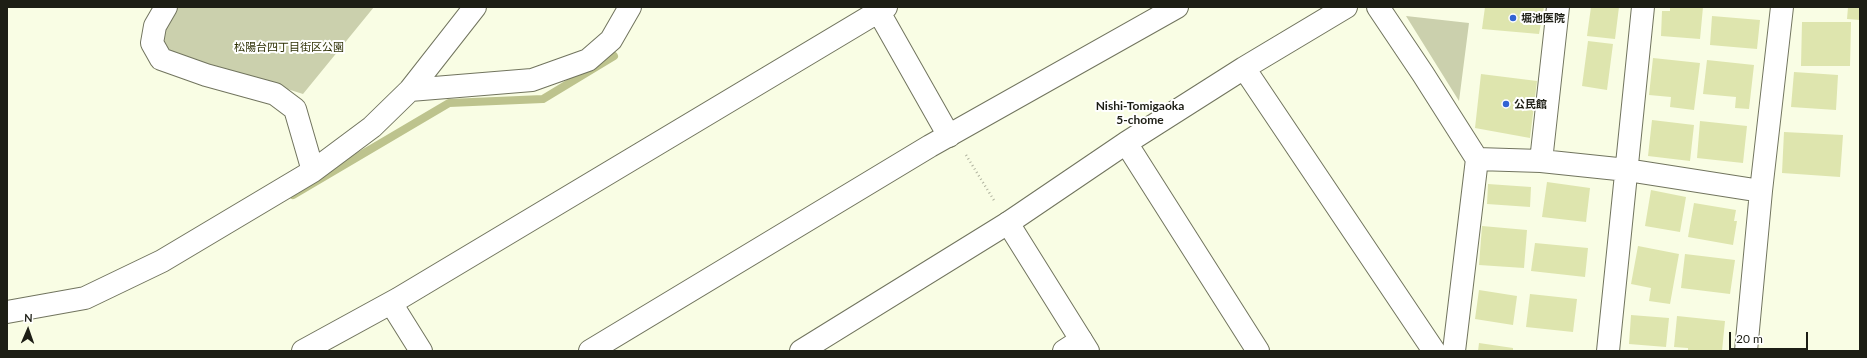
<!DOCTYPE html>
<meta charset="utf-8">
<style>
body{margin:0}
#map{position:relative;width:1867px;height:358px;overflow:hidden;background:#f9fde4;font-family:Lato,sans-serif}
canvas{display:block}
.frame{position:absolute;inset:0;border:8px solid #1d1e15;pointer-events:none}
.north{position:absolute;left:8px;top:310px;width:40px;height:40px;-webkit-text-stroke:3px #fff;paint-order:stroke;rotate:2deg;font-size:11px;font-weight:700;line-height:16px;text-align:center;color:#1d1e15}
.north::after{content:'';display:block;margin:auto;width:14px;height:18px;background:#1d1e15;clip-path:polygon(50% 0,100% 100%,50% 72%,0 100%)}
.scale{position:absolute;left:1729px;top:332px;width:79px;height:18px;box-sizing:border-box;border:2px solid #1d1e15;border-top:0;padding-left:5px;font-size:12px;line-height:14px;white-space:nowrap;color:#1d1e15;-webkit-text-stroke:3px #fff;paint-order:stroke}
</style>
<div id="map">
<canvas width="1867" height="358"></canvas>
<div class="frame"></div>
<div class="north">N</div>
<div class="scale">20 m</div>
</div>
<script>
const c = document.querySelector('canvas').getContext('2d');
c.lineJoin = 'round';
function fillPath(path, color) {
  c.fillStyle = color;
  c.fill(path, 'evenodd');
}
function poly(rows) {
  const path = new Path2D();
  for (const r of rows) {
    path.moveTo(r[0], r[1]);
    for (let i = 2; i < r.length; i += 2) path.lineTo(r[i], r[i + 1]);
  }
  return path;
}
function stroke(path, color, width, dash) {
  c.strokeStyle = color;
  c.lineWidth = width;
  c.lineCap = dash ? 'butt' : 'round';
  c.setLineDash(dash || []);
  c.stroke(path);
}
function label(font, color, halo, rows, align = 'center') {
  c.font = font + ' Lato,"Noto Sans JP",sans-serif';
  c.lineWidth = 4;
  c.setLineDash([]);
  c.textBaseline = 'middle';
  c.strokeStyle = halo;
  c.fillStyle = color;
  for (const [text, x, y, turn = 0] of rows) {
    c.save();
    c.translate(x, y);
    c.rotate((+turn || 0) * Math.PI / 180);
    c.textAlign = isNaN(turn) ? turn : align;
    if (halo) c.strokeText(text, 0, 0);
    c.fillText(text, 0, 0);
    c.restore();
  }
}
const green = poly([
 [177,7,374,7,303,94,165,50,162,34],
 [1406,16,1469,23,1459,101]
]);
const stream = poly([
 [293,195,449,103,543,99,614,56]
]);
const building = poly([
 [1485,7,1544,7,1539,34,1482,29],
 [1591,7,1619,7,1615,39,1587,36],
 [1670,7,1703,7,1700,39,1661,36,1662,11,1670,11],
 [1848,7,1860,7,1860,20,1847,19],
 [1712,16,1760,20,1757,49,1710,45],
 [1802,22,1851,22,1850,66,1801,66],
 [1588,41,1613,44,1607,90,1582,86],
 [1653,58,1700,63,1694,110,1670,107,1671,97,1649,95],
 [1707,60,1754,65,1749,109,1735,108,1736,97,1703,94],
 [1794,72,1838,75,1836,110,1791,107],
 [1481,74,1537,81,1530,138,1475,128],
 [1652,120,1694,125,1690,161,1648,156],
 [1700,121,1747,126,1743,163,1697,158],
 [1784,132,1843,135,1840,177,1782,173],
 [1547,182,1590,188,1586,222,1542,217],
 [1488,184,1531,187,1530,207,1487,204],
 [1651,190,1686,197,1680,232,1645,226],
 [1694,203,1736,210,1734,221,1737,221,1733,245,1688,237],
 [1482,226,1527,230,1524,268,1479,265],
 [1535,243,1588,248,1585,277,1531,271],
 [1638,246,1679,254,1670,304,1649,301,1651,288,1631,284],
 [1685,254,1735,260,1730,294,1681,288],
 [1479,290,1517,296,1513,325,1475,319],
 [1530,294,1577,299,1573,332,1526,327],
 [1631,315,1669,318,1666,347,1629,344],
 [1677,316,1725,321,1722,351,1688,351,1688,348,1674,347],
 [1479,343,1513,348,1513,351,1478,351]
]);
const path = poly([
 [966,155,995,202]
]);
const minor = poly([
 [166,7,155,26,152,43,161,59,206,75,275,94,295,109,313,171],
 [876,7,949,136],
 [1378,7,1423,74,1477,159,1454,351],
 [1244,68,1434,351],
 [410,90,532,80,588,60,611,40,630,7],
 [1126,143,1258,351],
 [1477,159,1541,161,1627,170,1761,191],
 [1541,161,1558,7],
 [391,303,421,351],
 [7,312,85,298,162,261,313,171,372,127,410,90,475,7],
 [303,351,398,299,886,7],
 [801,351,1008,223,1126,143,1244,68,1346,7],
 [1064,351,1081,340],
 [1608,351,1643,7],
 [1746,351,1761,191,1782,7]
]);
const tertiary = poly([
 [1008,223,1088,351],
 [590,351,930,146,1177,7]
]);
const markers = [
 [1513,18,4,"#3364d3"],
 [1506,104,4,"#3364d3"]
];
const poiNames = [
 ["堀池医院",1521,18],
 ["公民館",1514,104]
];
const parkNames = [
 ["松陽台四丁目街区公園",289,47]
];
const neighbourhoodNames = [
 ["Nishi-Tomigaoka",1140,106],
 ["5-chome",1140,120]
];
fillPath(green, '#cbd0ad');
stroke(stream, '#bdc38d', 8);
fillPath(building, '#dee5ae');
stroke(minor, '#71745e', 24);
stroke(tertiary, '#71745e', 24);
stroke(path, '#b0b39f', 2.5, [1, 3]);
stroke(minor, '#fff', 22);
stroke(tertiary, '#fff', 22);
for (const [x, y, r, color] of markers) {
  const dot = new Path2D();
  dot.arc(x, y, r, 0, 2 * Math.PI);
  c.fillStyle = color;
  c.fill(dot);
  stroke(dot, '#fff', 1.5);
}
label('bold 11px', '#1d1e15', '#fff', poiNames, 'left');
label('11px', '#303307', '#fff', parkNames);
label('bold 12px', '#1d1e15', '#fff', neighbourhoodNames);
</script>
